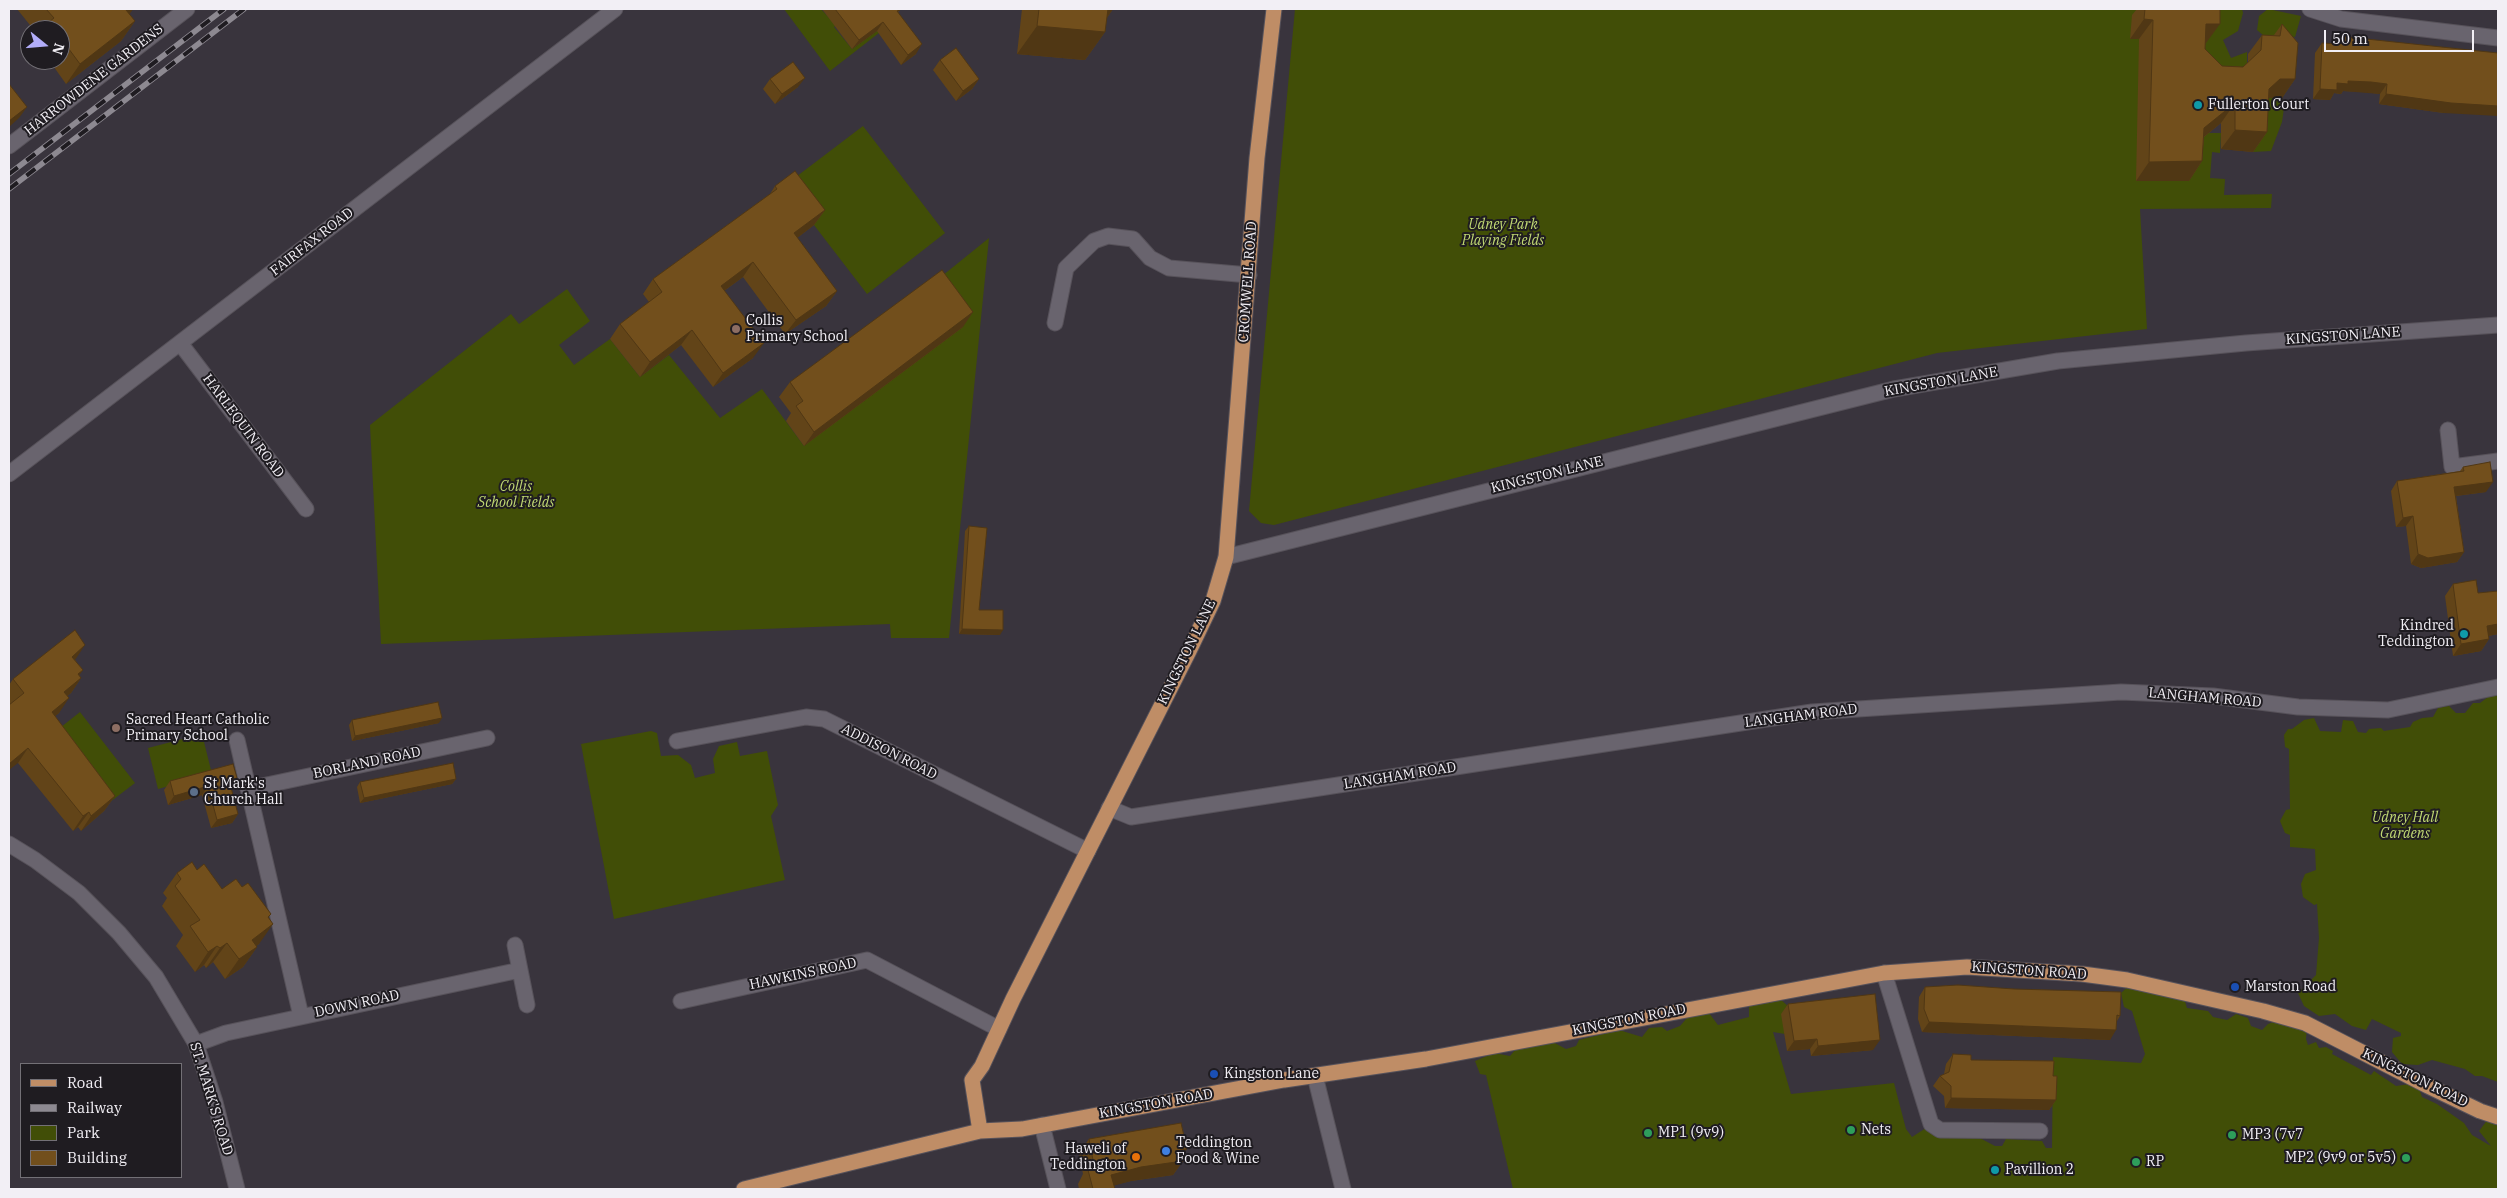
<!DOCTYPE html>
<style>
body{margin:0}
#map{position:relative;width:2507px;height:1198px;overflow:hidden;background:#39343d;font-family:"IBM Plex Serif",serif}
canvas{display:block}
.frame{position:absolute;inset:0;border:10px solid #f2eff5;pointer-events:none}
.legend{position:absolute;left:20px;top:1063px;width:162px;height:115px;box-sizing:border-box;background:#1f1c21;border:1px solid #737076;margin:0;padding:6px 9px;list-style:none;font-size:15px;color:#f2eff5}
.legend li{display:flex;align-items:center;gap:10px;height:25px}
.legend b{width:25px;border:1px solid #737076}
.north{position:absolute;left:20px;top:20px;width:50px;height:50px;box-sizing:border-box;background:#1f1c21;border:1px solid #737076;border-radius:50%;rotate:107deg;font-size:14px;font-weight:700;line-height:20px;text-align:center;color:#f2eff5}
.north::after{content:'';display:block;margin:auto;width:18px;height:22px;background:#b2adf9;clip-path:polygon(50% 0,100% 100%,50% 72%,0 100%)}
.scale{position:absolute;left:2324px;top:30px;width:150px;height:22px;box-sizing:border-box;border:2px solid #f2eff5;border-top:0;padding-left:6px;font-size:15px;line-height:18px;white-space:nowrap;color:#f2eff5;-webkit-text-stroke:4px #1f1c21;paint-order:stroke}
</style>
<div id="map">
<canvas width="2507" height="1198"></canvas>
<div class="frame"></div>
<ul class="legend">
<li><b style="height:6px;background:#bf8d66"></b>Road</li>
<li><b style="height:6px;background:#8d8991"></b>Railway</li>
<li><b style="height:14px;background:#414e07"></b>Park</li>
<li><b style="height:14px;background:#724f1c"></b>Building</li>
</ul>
<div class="north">N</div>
<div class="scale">50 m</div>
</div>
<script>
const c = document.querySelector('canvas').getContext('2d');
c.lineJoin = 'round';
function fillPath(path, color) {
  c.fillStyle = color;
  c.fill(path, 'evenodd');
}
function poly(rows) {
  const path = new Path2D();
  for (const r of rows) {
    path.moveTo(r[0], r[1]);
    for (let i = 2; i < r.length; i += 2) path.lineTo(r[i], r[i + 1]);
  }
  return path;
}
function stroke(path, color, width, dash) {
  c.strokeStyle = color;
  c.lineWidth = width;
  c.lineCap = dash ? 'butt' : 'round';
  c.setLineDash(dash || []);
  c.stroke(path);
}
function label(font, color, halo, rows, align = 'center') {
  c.font = font + ' "IBM Plex Serif",serif';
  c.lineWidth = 4;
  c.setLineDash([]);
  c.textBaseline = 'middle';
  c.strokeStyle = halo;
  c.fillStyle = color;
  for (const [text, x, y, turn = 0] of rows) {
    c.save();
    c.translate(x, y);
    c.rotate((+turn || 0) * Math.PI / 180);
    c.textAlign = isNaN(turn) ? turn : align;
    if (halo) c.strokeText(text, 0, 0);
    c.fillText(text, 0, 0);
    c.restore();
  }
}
const green = poly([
 [784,9,821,9,829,18,837,13,842,21,834,27,852,49,893,19,897,19,830,71],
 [1295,9,2242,9,2243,13,2238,31,2223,40,2231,58,2247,52,2247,69,2230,86,2192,43,2206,43,2206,18,2130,39,2139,39,2190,148,2208,133,2221,133,2220,153,2212,152,2210,178,2225,179,2224,195,2272,194,2271,208,2140,209,2147,329,1937,353,1274,525,1261,523,1249,511],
 [2268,9,2301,16,2295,37,2283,35,2271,38,2264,36,2257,30,2259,16],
 [2267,98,2282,98,2284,108,2282,122,2271,151,2253,152],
 [863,126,945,233,867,294,784,186],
 [989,238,949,638,891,638,890,624,381,644,370,425,511,314,519,324,567,289,590,321,559,345,574,365,610,339,640,377,669,355,720,418,762,389,804,446,932,284],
 [2498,686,2498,1082,2482,1076,2475,1076,2465,1069,2432,1060,2418,1065,2402,1064,2392,1052,2393,1038,2401,1036,2401,1033,2372,1019,2366,1030,2352,1026,2335,1014,2319,1016,2304,1006,2298,993,2316,975,2319,938,2317,904,2314,905,2303,897,2301,884,2305,874,2316,870,2315,849,2290,847,2290,835,2285,833,2280,821,2286,810,2290,809,2289,749,2285,747,2284,735,2288,729,2292,729,2304,720,2314,718,2320,731,2341,732,2343,720,2353,721,2358,732,2366,733,2369,729,2381,728,2384,731,2410,727,2413,722,2422,718,2433,717,2438,708,2449,706,2456,713,2465,713,2473,703,2480,703,2488,697,2494,687],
 [80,712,135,783,106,805,51,735],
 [651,731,657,733,661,756,678,755,691,765,695,778,715,773,713,759,719,746,737,742,740,756,767,751,778,805,771,816,785,880,614,919,581,744],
 [202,734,212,774,158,789,148,748],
 [2131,984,2182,992,2187,1008,2208,1011,2213,1017,2227,1020,2236,1014,2248,1018,2251,1026,2262,1030,2268,1024,2282,1019,2307,1026,2306,1039,2308,1045,2316,1042,2319,1048,2326,1047,2333,1051,2332,1054,2371,1075,2374,1071,2396,1086,2417,1083,2422,1097,2437,1104,2464,1123,2472,1135,2491,1146,2479,1131,2488,1119,2498,1126,2498,1189,1513,1189,1486,1075,1480,1074,1475,1061,1494,1053,1510,1056,1515,1050,1551,1041,1566,1049,1576,1046,1579,1040,1619,1030,1642,1037,1649,1028,1662,1027,1667,1031,1680,1026,1687,1018,1709,1013,1718,1025,1749,1017,1749,1006,1780,999,1789,1007,1785,1034,1773,1032,1791,1094,1894,1083,1906,1129,1912,1137,1926,1128,1955,1125,1995,1146,2002,1146,2006,1139,2042,1141,2046,1148,2052,1148,2053,1057,2141,1063,2145,1054,2132,1011,2124,1007,2121,993]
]);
const minor = poly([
 [2310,9,2341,19,2498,38],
 [9,146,187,9],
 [1055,323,1066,268,1094,241,1108,236,1133,239,1150,258,1169,268,1249,275],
 [180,343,306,509],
 [2448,430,2452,467,2498,461],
 [9,474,615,9],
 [1226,557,1894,389,2058,361,2246,343,2498,325],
 [237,740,301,1016],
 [677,741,806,717,824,719,1088,851],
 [248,789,487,738],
 [1109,808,1131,817,1812,712,2121,692,2213,696,2298,707,2388,710,2498,687],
 [9,844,35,860,79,893,119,933,156,977,196,1044,215,1102,237,1189],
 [515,945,527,1005],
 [1884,973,1931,1124,1940,1130,2040,1131],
 [681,1001,867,960,999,1029],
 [196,1044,226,1033,520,970],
 [1315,1076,1343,1189],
 [1042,1125,1058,1189]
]);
const major = poly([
 [980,1131,972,1080,982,1066,1013,999,1189,651,1213,601,1226,557,1257,158,1274,9],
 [744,1189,980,1131,1022,1129,1284,1080,1426,1059,1884,973,1967,967,2082,974,2127,980,2263,1011,2305,1023,2428,1086,2480,1111,2498,1117]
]);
const rail = poly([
 [9,174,224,9],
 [9,189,244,9]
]);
const wall = poly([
 [17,9,133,9,129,14,135,21,121,41,66,84,49,60,60,60,60,30,34,30],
 [822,9,899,9,900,10,898,12,916,54,901,65,877,31,852,49],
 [1022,9,1113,9,1106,19,1105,32,1085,60,1017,54],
 [2137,9,2220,9,2206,43,2205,43,2205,49,2222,66,2243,67,2248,63,2248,54,2262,35,2274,35,2282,24,2295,79,2282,98,2269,98,2267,132,2253,152,2221,149,2221,123,2204,137,2202,161,2189,181,2136,181,2139,39,2130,39,2132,15],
 [2338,36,2444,113,2379,104,2380,94,2364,92,2343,91,2341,94,2334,93,2330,100,2313,99,2315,53,2322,43,2333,43],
 [940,60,979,79,972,89,956,101,933,70],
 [770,79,798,87,775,104,763,89],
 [775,186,825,210,814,225,797,238,837,291,826,306,785,334,743,277,724,291,753,358,713,387,681,345,640,377,610,339,620,324,649,302,643,294,653,279,770,194],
 [963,327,804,446,786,421,791,413,779,397,790,382],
 [2463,467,2486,492,2456,496,2464,552,2457,562,2421,568,2411,564,2406,526,2396,527,2391,491,2397,481,2460,471],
 [969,526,979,610,1000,635,959,634,965,531],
 [2453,584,2478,593,2498,634,2488,636,2489,639,2481,651,2453,656,2445,596],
 [75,660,83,670,79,675,81,678,71,693,67,696,59,713,55,716,115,796,104,811,81,831,78,827,73,831,18,763,10,704,9,702,9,685,13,679],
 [352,720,439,723,352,741,349,725],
 [237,778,231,787,238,814,232,823,211,828,202,795,168,805,164,790,170,781],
 [456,779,452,784,360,803,357,787,360,782],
 [197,870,222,889,242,887,271,914,268,918,259,944,256,946,257,947,243,967,225,979,213,962,206,968,204,965,195,972,176,946,183,935,162,906,167,898,163,893,177,873],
 [1925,987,2120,1016,2117,1021,2110,1040,1922,1032,1918,1019,1919,997],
 [1788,1004,1873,1050,1811,1056,1810,1049,1787,1051,1781,1014],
 [1953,1054,1971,1060,2053,1076,2056,1100,2049,1110,1945,1108,1944,1096,1933,1086,1940,1076,1944,1074,1946,1064],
 [1089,1139,1182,1157,1183,1161,1173,1175,1131,1181,1114,1185,1115,1189,1079,1189,1078,1184,1083,1174,1079,1153]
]);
const shadedWall = poly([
 [127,9,133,9,127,18,112,29],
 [1108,9,1113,9,1097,32,1105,32,1085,60,1017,54,1037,26],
 [2144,19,2153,20,2139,39,2130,39],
 [135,21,121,41,66,84,80,64],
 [883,22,877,31,852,49,859,40],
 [2206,24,2220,24,2206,43,2192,43],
 [922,44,916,54,901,65,908,55],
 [805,78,798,87,775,104,782,94],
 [979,79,972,89,956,101,963,91],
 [2280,79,2295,79,2282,98,2267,98,2269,89],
 [2348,81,2371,82,2387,84,2380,94,2343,91,2341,94,2334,93,2330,100,2313,99,2320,89,2337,83],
 [2386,94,2498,106,2498,116,2444,113,2379,104],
 [2235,103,2221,123,2190,148,2204,128],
 [27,107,19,118,9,127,9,121],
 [2235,130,2267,132,2253,152,2221,149],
 [2202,161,2189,181,2136,181,2149,162],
 [825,210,814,225,784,248,794,233],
 [753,262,743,277,710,301,721,286],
 [837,291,826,306,785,334,796,320],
 [973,312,963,327,804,446,814,432],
 [692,330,681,345,640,377,650,362],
 [764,343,753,358,713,387,723,373],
 [2493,482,2486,492,2447,497,2454,487],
 [2413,516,2406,526,2396,527,2403,518],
 [2464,552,2457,562,2421,568,2411,564,2418,554],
 [2498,624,2498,634,2478,638,2487,626],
 [962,629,1003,630,1000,635,959,634],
 [2489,639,2481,651,2453,656,2461,644],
 [85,645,75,660,72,657],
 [83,670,72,685,81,678,71,693,53,707,78,674],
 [69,698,59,713,42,727,52,712],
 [442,718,439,723,352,741,355,736],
 [28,748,18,763,9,770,9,764],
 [237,778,231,786,223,789,229,780],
 [456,779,452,784,360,803,364,798],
 [208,786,202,795,168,805,174,796],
 [115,796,104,811,81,831,91,816],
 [89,812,78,827,73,831,83,816],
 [238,814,232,823,211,828,217,820],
 [273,924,259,944,238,959,252,940],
 [227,943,213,962,206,968,220,948],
 [217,946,204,965,195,972,208,952],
 [257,947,243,967,225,979,239,959],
 [1929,1022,2116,1030,2110,1040,1922,1032],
 [1817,1039,1810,1049,1787,1051,1794,1041],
 [1880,1040,1873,1050,1811,1056,1818,1046],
 [1951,1098,2056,1100,2049,1110,1945,1108],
 [1187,1149,1178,1162,1183,1161,1173,1175,1131,1181,1102,1189,1111,1175,1180,1150]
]);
const building = poly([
 [46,9,127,9,126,10,135,21,80,64,60,37,60,30,55,30,49,22,54,18,46,9],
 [835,9,899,9,900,10,897,11,922,44,908,55,883,22,859,40,835,9],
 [1039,9,1108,9,1105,32,1037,26,1039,9],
 [2145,9,2220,9,2220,24,2206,24,2205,49,2222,66,2243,67,2261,50,2262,35,2280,36,2282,24,2298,43,2295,79,2280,79,2269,89,2267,132,2235,130,2235,103,2204,128,2202,161,2149,162,2153,20,2144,19,2145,9],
 [2338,36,2498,53,2498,106,2451,103,2386,94,2387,84,2371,82,2348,81,2348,84,2337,83,2337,90,2320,89,2322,43,2338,44,2338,36],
 [956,48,979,79,963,91,940,60,956,48],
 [793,62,805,78,782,94,770,79,793,62],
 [9,84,27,107,9,121,9,84],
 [795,171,825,210,794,233,837,291,796,320,753,262,721,286,764,343,723,373,692,330,650,362,620,324,662,292,653,279,777,189,775,186,795,171],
 [942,270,973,312,814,432,796,406,803,401,790,382,942,270],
 [2490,462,2493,482,2454,487,2464,552,2428,558,2418,554,2413,516,2403,518,2397,481,2464,471,2463,467,2490,462],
 [969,526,987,528,979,610,1003,610,1003,630,962,629,969,526],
 [2476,580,2478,593,2498,591,2498,624,2487,626,2489,639,2461,644,2453,584,2476,580],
 [75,630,85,645,72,657,83,670,78,674,81,678,64,692,69,698,52,712,115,796,91,816,89,812,83,816,28,748,9,764,9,705,24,693,13,679,75,630],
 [438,702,442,718,355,736,352,720,438,702],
 [453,763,456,779,364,798,360,782,453,763],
 [233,764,237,778,229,780,238,814,217,820,208,786,174,796,170,781,233,764],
 [192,862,197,870,204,864,222,889,236,879,242,887,248,883,271,914,268,917,273,924,252,940,257,947,239,959,227,943,220,948,217,946,208,952,190,926,200,920,175,886,181,879,177,873,192,862],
 [1958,985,2014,989,2121,992,2120,1016,2117,1015,2116,1030,1929,1022,1924,1009,1925,987,1958,985],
 [1875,994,1880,1040,1818,1046,1817,1039,1794,1041,1788,1004,1875,994],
 [1953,1054,1971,1055,1971,1060,2054,1061,2053,1076,2057,1076,2056,1100,1951,1098,1951,1086,1940,1076,1949,1072,1953,1054],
 [1181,1123,1187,1149,1180,1150,1183,1161,1141,1167,1111,1175,1115,1189,1093,1189,1088,1170,1093,1160,1089,1139,1181,1123]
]);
const markers = [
 [2198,105,5,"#0f9aa8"],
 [736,329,5,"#8d6e63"],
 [2464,634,5,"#0f9aa8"],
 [116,728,5,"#8d6e63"],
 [194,792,5,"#5c6f8a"],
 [2235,987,5,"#1a4fb4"],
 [1214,1074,5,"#1a4fb4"],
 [1851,1130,5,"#2e9e5b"],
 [1648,1133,5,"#2e9e5b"],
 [2232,1135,5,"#2e9e5b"],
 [1166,1151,5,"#3f7fe0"],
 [1136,1157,5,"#e8710a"],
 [2406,1158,5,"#2e9e5b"],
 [2136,1162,5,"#2e9e5b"],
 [1995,1170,5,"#0f9aa8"]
];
const streetNames = [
 ["HARROWDENE GARDENS",94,80,-38],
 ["FAIRFAX ROAD",312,242,-38],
 ["CROMWELL ROAD",1248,282,-86],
 ["KINGSTON LANE",2343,336,-4],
 ["KINGSTON LANE",1941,382,-10],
 ["HARLEQUIN ROAD",243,426,53],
 ["KINGSTON LANE",1547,475,-14],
 ["KINGSTON LANE",1187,652,-64],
 ["LANGHAM ROAD",2205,698,5],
 ["LANGHAM ROAD",1801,716,-7],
 ["ADDISON ROAD",889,752,27],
 ["BORLAND ROAD",367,763,-12],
 ["LANGHAM ROAD",1400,776,-9],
 ["KINGSTON ROAD",2029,971,4],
 ["HAWKINS ROAD",803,974,-12],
 ["DOWN ROAD",357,1004,-12],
 ["KINGSTON ROAD",1629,1020,-11],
 ["KINGSTON ROAD",2415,1078,26],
 ["ST. MARK'S ROAD",211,1099,73],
 ["KINGSTON ROAD",1156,1104,-10]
];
const poiNames = [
 ["Fullerton Court",2208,105],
 ["Collis",746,321],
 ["Primary School",746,337],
 ["Kindred",2454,626,"right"],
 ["Teddington",2454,642,"right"],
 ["Sacred Heart Catholic",126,720],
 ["Primary School",126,736],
 ["St Mark's",204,784],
 ["Church Hall",204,800],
 ["Marston Road",2245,987],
 ["Kingston Lane",1224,1074],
 ["Nets",1861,1130],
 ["MP1 (9v9)",1658,1133],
 ["MP3 (7v7",2242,1135],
 ["Teddington",1176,1143],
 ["Food & Wine",1176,1159],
 ["Haweli of",1126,1149,"right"],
 ["Teddington",1126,1165,"right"],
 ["MP2 (9v9 or 5v5)",2396,1158,"right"],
 ["RP",2146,1162],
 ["Pavillion 2",2005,1170]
];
const parkNames = [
 ["Udney Park",1503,225],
 ["Playing Fields",1503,241],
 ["Collis",516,487],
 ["School Fields",516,503],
 ["Udney Hall",2405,818],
 ["Gardens",2405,834]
];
fillPath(green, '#414e07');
stroke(minor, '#57525a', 17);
stroke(major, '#57525a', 17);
stroke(minor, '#69646e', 15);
stroke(major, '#bf8d66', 15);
stroke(rail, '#8d8991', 5.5);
stroke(rail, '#1f1c21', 4, [11]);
fillPath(wall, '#624418');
fillPath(shadedWall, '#503714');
fillPath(building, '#724f1c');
stroke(building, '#503714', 1);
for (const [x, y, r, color] of markers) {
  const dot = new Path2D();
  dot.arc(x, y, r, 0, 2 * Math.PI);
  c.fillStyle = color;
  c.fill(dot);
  stroke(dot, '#1f1c21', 2);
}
label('14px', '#f2eff5', '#1f1c21', streetNames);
label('14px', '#f2eff5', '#1f1c21', poiNames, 'left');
label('italic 14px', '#c1d973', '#1f1c21', parkNames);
</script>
